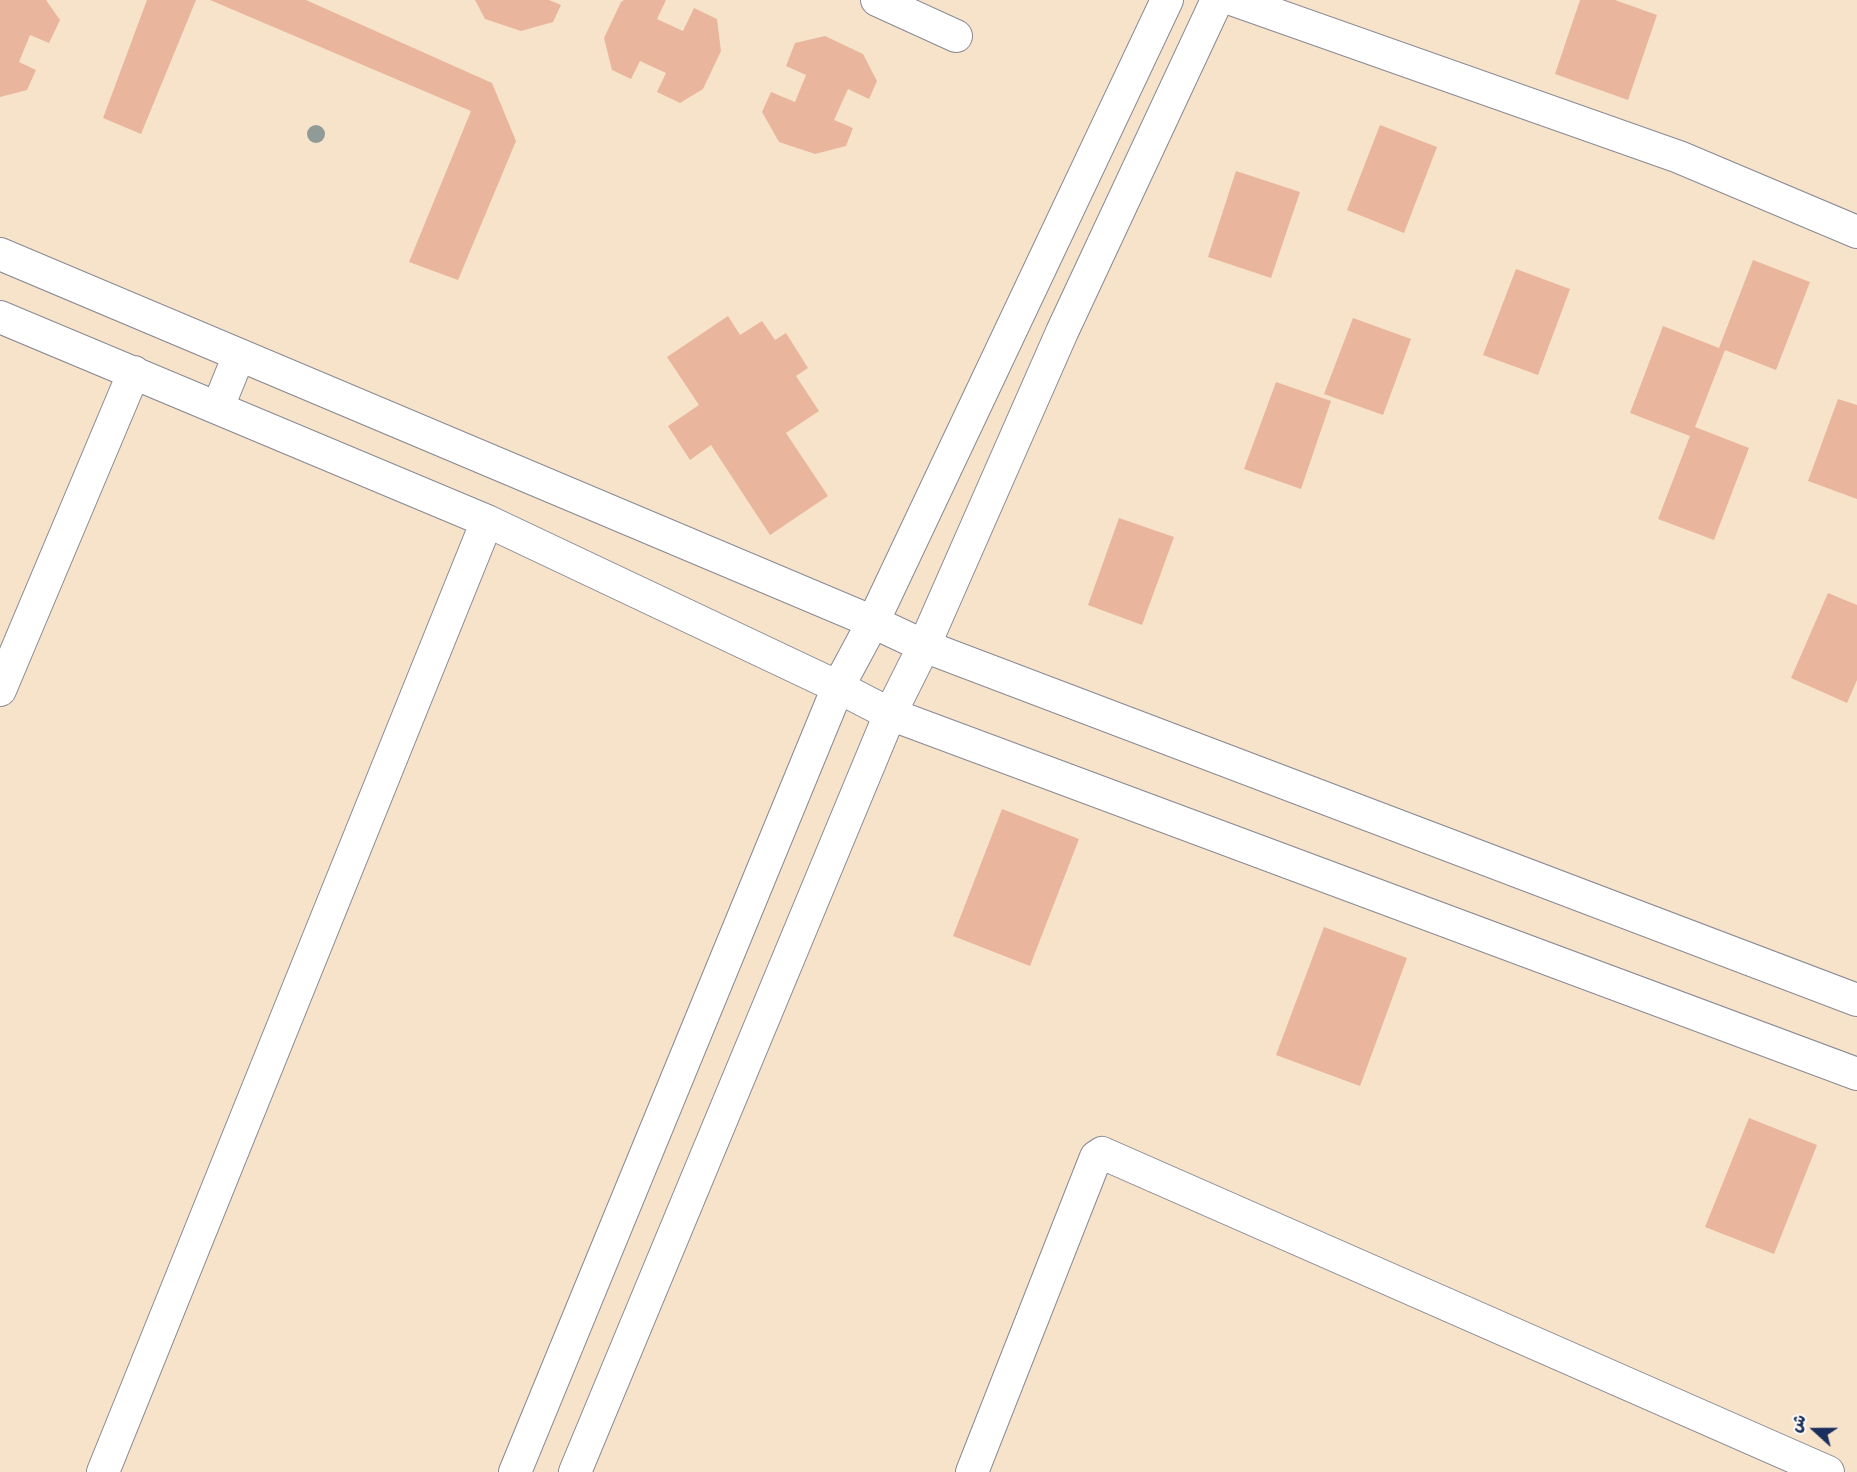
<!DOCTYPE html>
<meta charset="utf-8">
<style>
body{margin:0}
#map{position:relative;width:1857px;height:1472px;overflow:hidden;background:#f6e3ca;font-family:Sriracha,"Playpen Sans Arabic",sans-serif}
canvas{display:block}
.north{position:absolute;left:1785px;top:1400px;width:60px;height:60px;-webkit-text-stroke:4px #fdfcf7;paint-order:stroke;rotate:291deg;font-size:16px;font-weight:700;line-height:24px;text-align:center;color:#1b2f5e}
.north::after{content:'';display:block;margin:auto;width:21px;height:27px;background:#1b2f5e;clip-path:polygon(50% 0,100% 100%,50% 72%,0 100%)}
</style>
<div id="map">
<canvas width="1857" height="1472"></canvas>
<div class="north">ش</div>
</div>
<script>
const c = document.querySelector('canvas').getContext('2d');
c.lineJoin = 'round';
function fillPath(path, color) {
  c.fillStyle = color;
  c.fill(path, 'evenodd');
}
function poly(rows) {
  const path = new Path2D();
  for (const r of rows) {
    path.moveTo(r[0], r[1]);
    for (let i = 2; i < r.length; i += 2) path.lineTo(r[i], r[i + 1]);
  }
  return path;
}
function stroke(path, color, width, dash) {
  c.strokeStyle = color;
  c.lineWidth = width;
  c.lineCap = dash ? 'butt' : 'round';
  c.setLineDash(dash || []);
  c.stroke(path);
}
const building = poly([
 [0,0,46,0,60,20,49,43,30,35,19,62,36,70,27,90,0,97],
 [147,0,196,0,141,134,103,118],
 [210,0,306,0,492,83,516,141,458,280,409,262,471,111],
 [475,0,549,0,561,5,553,22,521,31,485,19],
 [624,0,666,0,657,19,683,31,694,8,717,19,721,51,703,89,680,103,657,92,666,73,640,61,631,79,612,70,604,38,621,2],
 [1580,0,1615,0,1657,15,1628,100,1555,74],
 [825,36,863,54,877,81,869,99,848,89,834,120,853,128,846,146,815,154,779,142,762,112,771,92,795,102,806,75,786,66,795,43],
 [1380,125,1437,147,1404,233,1347,210],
 [1236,171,1300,192,1271,278,1208,257],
 [1753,260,1810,282,1776,370,1725,350,1695,427,1749,448,1714,540,1658,519,1690,436,1630,413,1663,326,1719,348],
 [1516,269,1570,289,1538,375,1483,355],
 [728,316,740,335,762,321,775,340,786,333,808,368,796,376,819,411,786,433,828,496,770,535,711,445,690,460,668,426,699,405,667,357],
 [1353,318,1411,339,1383,415,1324,394],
 [1276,382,1331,401,1301,489,1244,469],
 [1838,399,1857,405,1857,499,1808,481],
 [1119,518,1174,537,1142,625,1088,605],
 [1828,593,1857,605,1857,680,1847,703,1791,678],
 [1002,809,1079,839,1030,966,953,936],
 [1324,927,1407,958,1360,1086,1276,1055],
 [1749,1118,1817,1145,1774,1254,1705,1227]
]);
const minor = poly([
 [877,0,956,36],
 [1234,0,1679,157,1857,232],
 [0,254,873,622,924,646,1857,1000],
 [0,317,487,521,838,687,890,714,1857,1074],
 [218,407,239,355],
 [0,690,134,372],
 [103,1472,487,521],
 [515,1472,838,687,873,622,1167,0],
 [575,1472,890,714,924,646,1062,332,1217,0],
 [972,1472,1096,1157,1102,1153,1828,1472]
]);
const trees = [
 [316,134]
];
fillPath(building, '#e9b69d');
stroke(minor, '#888994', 34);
stroke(minor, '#fff', 32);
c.fillStyle = '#909b97';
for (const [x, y] of trees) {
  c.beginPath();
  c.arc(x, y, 9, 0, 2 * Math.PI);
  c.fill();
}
</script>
